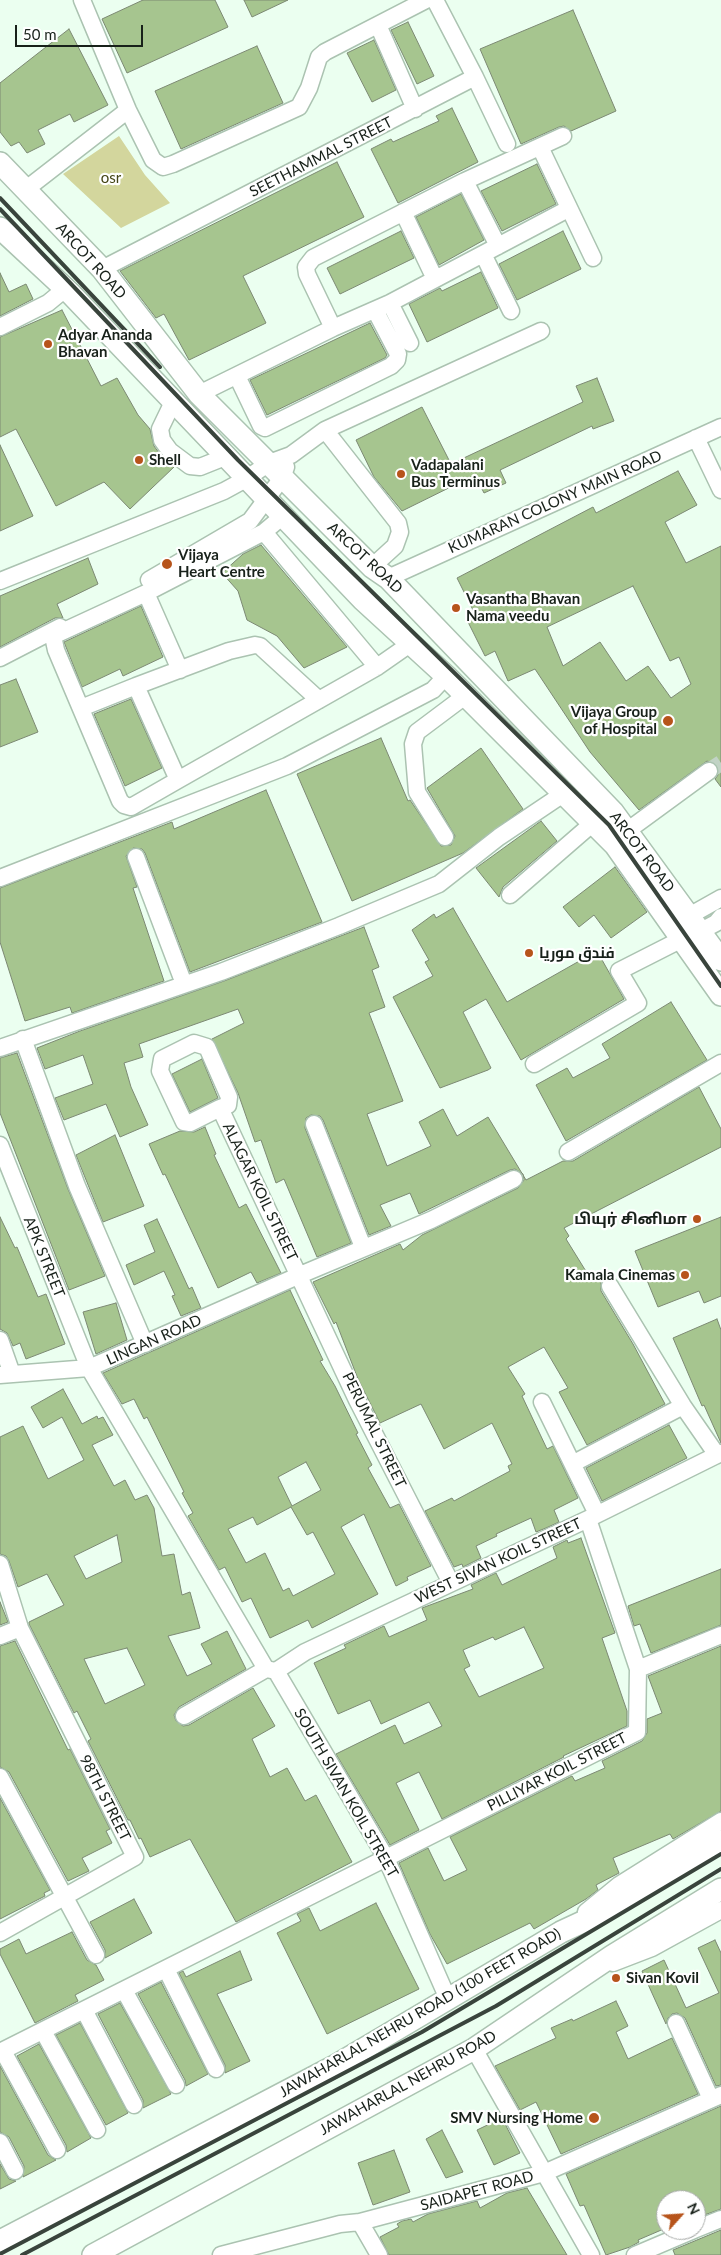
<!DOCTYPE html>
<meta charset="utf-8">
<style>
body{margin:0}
#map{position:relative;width:721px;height:2255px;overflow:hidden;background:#ebfff0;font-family:Lato,sans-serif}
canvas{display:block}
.north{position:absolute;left:656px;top:2190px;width:50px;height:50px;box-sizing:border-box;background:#fff;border:1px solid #a3a6a3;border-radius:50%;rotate:64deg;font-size:14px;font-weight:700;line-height:20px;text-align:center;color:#18211a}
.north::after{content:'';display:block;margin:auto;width:18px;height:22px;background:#b7541b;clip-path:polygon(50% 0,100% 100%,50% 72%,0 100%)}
.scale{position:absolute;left:15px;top:25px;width:128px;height:22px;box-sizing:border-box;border:2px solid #18211a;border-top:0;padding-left:6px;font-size:15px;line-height:18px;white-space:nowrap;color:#18211a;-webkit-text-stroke:4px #fff;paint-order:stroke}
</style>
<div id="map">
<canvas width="721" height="2255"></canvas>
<div class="north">N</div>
<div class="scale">50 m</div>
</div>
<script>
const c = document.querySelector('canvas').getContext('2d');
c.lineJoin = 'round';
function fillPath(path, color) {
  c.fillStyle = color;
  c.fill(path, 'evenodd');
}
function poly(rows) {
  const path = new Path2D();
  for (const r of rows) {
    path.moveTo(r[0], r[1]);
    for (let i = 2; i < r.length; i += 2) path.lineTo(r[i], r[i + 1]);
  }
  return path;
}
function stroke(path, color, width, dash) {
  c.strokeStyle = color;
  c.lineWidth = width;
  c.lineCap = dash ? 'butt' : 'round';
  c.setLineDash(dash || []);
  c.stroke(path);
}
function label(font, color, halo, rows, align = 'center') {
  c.font = font + ' Lato,Cairo,"Noto Sans Tamil",sans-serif';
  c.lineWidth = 4.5;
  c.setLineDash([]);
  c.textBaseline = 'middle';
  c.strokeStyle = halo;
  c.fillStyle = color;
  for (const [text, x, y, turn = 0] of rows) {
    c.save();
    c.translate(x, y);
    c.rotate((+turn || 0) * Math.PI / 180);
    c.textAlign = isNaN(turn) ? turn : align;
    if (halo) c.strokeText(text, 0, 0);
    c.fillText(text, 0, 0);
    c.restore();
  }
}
const green = poly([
 [119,136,145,175,170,203,121,228,63,174]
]);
const building = poly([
 [143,0,215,0,228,27,127,73,102,19,143,0],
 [244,0,288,0,252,17,244,0],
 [573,10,616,111,571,131,564,126,559,127,521,144,480,49,573,10],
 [408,22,434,76,417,84,391,30,408,22],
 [69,29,108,105,74,122,70,114,38,130,45,144,27,153,19,142,11,146,0,132,0,83,69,29],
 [374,40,396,90,372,102,347,53,374,40],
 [257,46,283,103,181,149,155,91,257,46],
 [452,108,478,162,398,203,371,149,391,139,393,142,439,121,436,116,452,108],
 [337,162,364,217,243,276,266,323,189,360,164,314,156,318,120,271,337,162],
 [537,164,556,204,502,231,481,191,537,164],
 [461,194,484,240,439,265,416,217,461,194],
 [401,231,414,258,340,294,327,268,401,231],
 [563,231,581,269,517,300,499,264,563,231],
 [481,272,498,308,427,342,409,304,440,288,442,291,481,272],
 [0,273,9,292,26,284,33,299,0,316,0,273],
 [62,310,101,386,117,378,138,415,150,429,154,446,162,457,174,467,130,509,104,482,56,506,16,429,0,437,0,337,62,310],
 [370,323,387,355,385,358,267,415,250,380,370,323],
 [597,378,614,421,593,429,592,426,500,470,506,483,484,493,475,475,402,511,374,477,356,440,422,407,451,464,583,402,576,386,597,378],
 [0,445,33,516,0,531,0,445],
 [678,471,697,505,665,522,686,563,721,546,721,787,715,779,718,775,717,766,707,761,639,810,590,752,535,669,508,681,495,651,485,656,467,620,476,616,457,578,593,507,596,513,678,471],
 [633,586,670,661,679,657,691,684,671,698,648,666,626,681,600,642,563,666,547,627,633,586],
 [261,545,347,647,304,668,277,636,247,620,238,591,222,573,243,554,261,545],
 [88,558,98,584,57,604,63,618,55,618,0,647,0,596,88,558],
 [141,606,163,657,123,676,120,669,82,687,64,642,141,606],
 [16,679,38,732,0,747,0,685,16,679],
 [131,699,162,768,125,786,94,714,131,699],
 [381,738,408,801,410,800,441,846,451,845,455,836,427,788,481,748,523,809,463,853,352,901,297,774,381,738],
 [266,790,322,922,190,972,145,853,142,849,133,848,126,856,137,887,133,888,164,981,72,1013,70,1007,25,1021,0,942,0,888,172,822,174,829,266,790],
 [541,821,557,841,503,887,499,897,476,868,541,821],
 [615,867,647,912,611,938,594,915,579,927,563,907,615,867],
 [453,908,507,1002,597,951,624,999,521,1060,486,999,463,1012,491,1068,488,1070,440,1088,393,997,433,976,425,962,429,960,412,930,434,914,436,918,453,908],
 [364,927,379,967,372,970,385,1007,369,1013,403,1101,367,1114,387,1166,431,1146,419,1122,443,1109,457,1136,488,1117,526,1180,563,1161,573,1161,699,1087,721,1129,721,1147,564,1228,569,1236,566,1239,592,1281,599,1278,601,1282,601,1291,633,1344,665,1404,587,1445,559,1392,568,1388,544,1347,508,1367,525,1394,522,1396,547,1449,553,1446,578,1498,554,1510,559,1522,546,1528,536,1532,531,1518,496,1534,497,1536,476,1546,481,1558,463,1567,462,1564,454,1567,425,1511,452,1498,454,1501,510,1471,508,1466,512,1464,492,1423,444,1449,421,1404,380,1423,358,1379,336,1322,334,1324,313,1282,400,1244,403,1250,422,1235,518,1188,524,1180,523,1174,515,1169,510,1170,419,1214,410,1193,380,1205,391,1226,369,1235,323,1120,320,1116,311,1115,306,1118,305,1128,351,1243,317,1257,284,1179,276,1183,261,1140,255,1142,238,1093,212,1039,244,1023,238,1009,139,1044,143,1057,124,1063,131,1087,148,1125,120,1137,106,1104,64,1120,55,1098,93,1084,83,1055,45,1069,37,1048,80,1031,224,981,364,927],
 [671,1002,707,1060,566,1141,536,1085,567,1068,573,1078,610,1058,602,1044,671,1002],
 [17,1053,68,1189,105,1276,69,1290,0,1113,0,1058,17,1053],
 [202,1059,218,1098,190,1112,172,1074,202,1059],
 [205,1127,216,1154,214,1155,239,1208,246,1204,281,1273,257,1283,251,1272,218,1288,165,1174,163,1175,149,1144,180,1131,194,1132,205,1127],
 [115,1135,144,1206,103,1222,76,1155,115,1135],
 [0,1217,15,1248,17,1247,38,1297,46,1294,65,1344,26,1359,20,1343,13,1346,7,1333,0,1329,0,1217],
 [721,1217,721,1296,704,1303,699,1291,658,1307,635,1251,721,1217],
 [157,1219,189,1289,192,1287,201,1308,181,1316,172,1296,175,1295,164,1271,134,1285,126,1265,155,1252,144,1225,157,1219],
 [290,1290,323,1360,320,1361,335,1386,358,1433,356,1434,372,1465,368,1468,390,1508,399,1504,431,1566,407,1577,408,1580,396,1586,364,1514,341,1527,378,1594,312,1628,308,1620,270,1638,251,1598,242,1602,225,1567,219,1570,188,1516,193,1513,182,1493,184,1492,147,1417,144,1419,134,1399,122,1404,103,1373,290,1290],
 [306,1462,321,1490,292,1506,278,1477,306,1462],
 [291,1507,307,1535,313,1532,335,1574,293,1596,289,1588,283,1591,265,1553,246,1563,228,1529,253,1517,257,1525,291,1507],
 [116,1303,127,1340,96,1354,83,1312,116,1303],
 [717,1319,721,1330,721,1443,704,1405,702,1406,673,1338,717,1319],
 [63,1389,82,1424,97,1416,98,1419,103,1417,113,1435,92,1445,114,1486,125,1480,135,1500,147,1495,154,1508,162,1556,174,1554,182,1595,190,1592,200,1628,168,1636,187,1676,212,1664,201,1644,227,1631,246,1669,179,1707,174,1715,176,1721,183,1726,189,1725,253,1688,275,1726,252,1739,270,1777,287,1768,305,1801,316,1795,352,1862,236,1922,190,1839,150,1857,141,1838,139,1839,130,1820,128,1820,88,1741,91,1739,77,1711,74,1713,29,1624,29,1622,64,1605,47,1574,18,1587,9,1561,6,1556,0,1554,0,1437,23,1426,48,1479,84,1460,62,1417,43,1428,31,1407,63,1389],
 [117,1535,122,1562,86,1579,74,1556,117,1535],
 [127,1648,145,1685,105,1704,84,1659,127,1648],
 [669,1425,687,1458,602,1501,586,1468,669,1425],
 [581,1538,615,1633,602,1638,627,1711,627,1726,563,1756,564,1757,442,1819,419,1772,396,1783,419,1830,390,1845,336,1754,395,1725,404,1744,442,1726,429,1702,381,1724,370,1700,338,1714,314,1663,346,1648,344,1645,384,1626,389,1637,427,1620,422,1608,473,1589,471,1585,496,1573,502,1585,557,1558,553,1547,567,1540,568,1543,581,1538],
 [524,1627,544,1668,479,1697,464,1669,470,1666,463,1650,493,1637,495,1640,524,1627],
 [721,1569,721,1625,651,1653,640,1624,634,1626,628,1606,721,1569],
 [0,1602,8,1622,0,1625,0,1602],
 [15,1641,68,1750,70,1749,110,1829,106,1831,112,1843,82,1858,89,1871,68,1881,9,1772,0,1767,0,1646,15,1641],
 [721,1646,721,1811,673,1839,670,1834,613,1858,619,1873,596,1885,598,1890,586,1899,534,1929,530,1923,447,1964,430,1934,399,1863,428,1848,444,1881,467,1870,450,1837,572,1776,575,1781,605,1768,602,1761,642,1741,647,1733,647,1719,662,1713,648,1676,721,1646],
 [0,1798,50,1890,44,1893,45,1896,0,1919,0,1798],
 [134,1899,152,1933,105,1958,105,1950,90,1922,134,1899],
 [376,1903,419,1989,327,2034,277,1933,301,1921,297,1914,309,1908,320,1931,376,1903],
 [72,1932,87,1960,96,1965,104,1980,75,1995,78,2001,35,2023,0,1954,0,1949,19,1939,26,1954,72,1932],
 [715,1940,721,1953,721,2085,716,2086,685,2018,677,2013,672,2014,668,2018,666,2024,642,1971,664,1960,686,2008,719,1993,698,1948,715,1940],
 [240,1951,252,1980,217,1994,250,2061,225,2073,225,2065,179,1973,183,1971,186,1977,240,1951],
 [161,1982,208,2074,186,2086,185,2080,138,1994,161,1982],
 [616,2001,628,2026,616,2032,628,2059,672,2038,698,2094,561,2154,536,2102,520,2110,495,2066,556,2038,551,2028,572,2019,573,2021,616,2001],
 [120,2003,171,2094,143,2108,143,2100,98,2014,120,2003],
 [80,2023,128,2113,106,2125,56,2035,80,2023],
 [39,2044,91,2138,67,2152,66,2145,17,2056,39,2044],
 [0,2066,48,2155,56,2160,23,2177,24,2166,9,2137,0,2132,0,2066],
 [721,2106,721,2209,696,2218,696,2200,666,2200,666,2228,638,2240,639,2242,630,2247,606,2255,584,2205,580,2206,566,2174,721,2106],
 [502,2118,520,2153,494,2165,477,2130,502,2118],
 [442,2130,463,2172,446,2178,426,2139,442,2130],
 [394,2150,410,2192,373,2205,358,2163,394,2150],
 [0,2164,9,2179,16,2181,0,2189,0,2164],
 [527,2188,567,2255,389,2255,380,2237,399,2227,397,2224,402,2221,411,2219,413,2222,428,2214,477,2201,480,2208,507,2193,527,2188],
 [721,2230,721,2255,675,2255,673,2250,721,2230]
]);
const minorTunnel = poly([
 [709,771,721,763]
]);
const minor = poly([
 [82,0,128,110,153,160,163,167,173,164,299,107,309,88,319,57,325,52,426,0],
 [435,0,475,77],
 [378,25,415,109],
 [540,147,593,258],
 [465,181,498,246],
 [25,190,128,110],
 [403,212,435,279],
 [483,254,511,311],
 [102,269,475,77,507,144],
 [390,303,410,343],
 [0,327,48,303,65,289],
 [333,328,307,274,306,267,313,258,465,181,563,136],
 [237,376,261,426,265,428,391,366,397,360,398,354,375,310],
 [199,394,333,328,390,303,568,209],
 [173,402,160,429,162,440,170,451,190,466,200,467,225,457],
 [325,430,398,523,400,532,395,546,372,567],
 [696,438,721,490],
 [283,516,264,532,146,593,53,636,56,650,120,801,124,805,131,807,178,780,377,667,410,644],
 [264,532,377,667],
 [388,578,721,427],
 [149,580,250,521,282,478,286,467],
 [0,581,224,491,246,479,269,463,291,455,325,430,541,331],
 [146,593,180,670],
 [0,658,60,627],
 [81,708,136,686],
 [178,780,136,686,229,651,255,645,260,646,319,700],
 [627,831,709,771],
 [445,837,417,792,413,744,417,732,465,696],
 [136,857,184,984],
 [0,878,287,766,433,690,446,676],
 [510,895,593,823],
 [689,916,721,898],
 [701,931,716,923,721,917],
 [23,1039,77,1186,145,1344],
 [0,1048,221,972,339,926,439,884,499,837,563,794],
 [534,1064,638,1003,619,971,682,939],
 [220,1108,190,1123,184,1122,160,1071,162,1059,194,1043,207,1047,229,1097,228,1105,220,1108,357,1400,451,1583],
 [314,1124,363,1247],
 [0,1145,89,1368,266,1669,276,1671],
 [568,1152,721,1063],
 [610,1286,683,1406,717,1455],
 [0,1340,12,1374],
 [0,1375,89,1368,300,1275,431,1220,514,1179],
 [542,1402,597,1514],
 [574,1463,683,1406],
 [0,1564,20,1628,135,1857,0,1933],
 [0,1636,20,1628],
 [638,1669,721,1635],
 [276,1671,305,1652,588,1519,721,1453],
 [276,1671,386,1858,448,1999],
 [184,1716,266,1669],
 [0,1777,96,1955],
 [586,1912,619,1885,721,1821],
 [613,1963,652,1948,721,1910],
 [166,1969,216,2069],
 [124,1990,176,2085],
 [84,2010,134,2105],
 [676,2023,711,2099],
 [43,2031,97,2130],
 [474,2049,591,2255],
 [3,2051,57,2150],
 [0,2052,637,1732,638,1669,588,1519],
 [0,2142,15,2171],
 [360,2222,379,2255],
 [696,2229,721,2219],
 [221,2255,340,2224,360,2222,544,2173,721,2095],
 [635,2255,694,2230]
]);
const major = poly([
 [0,163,102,269,199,394,372,567,388,578,613,812,721,960],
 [0,228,71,294,363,600,446,676,615,845,721,995],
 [0,2241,333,2067,561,1932,589,1919,721,1841],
 [93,2255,474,2049,612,1956,721,1889]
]);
const rail = poly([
 [0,198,160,367],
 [0,209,238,460,609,825,721,986],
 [0,2254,422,2032,721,1854],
 [22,2255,496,2006,721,1869]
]);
const markers = [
 [48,344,5,"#b7541b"],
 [139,460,5,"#b7541b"],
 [401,474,5,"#b7541b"],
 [167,564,6,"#b7541b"],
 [456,608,5,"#b7541b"],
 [668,721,6,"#b7541b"],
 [529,953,5,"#b7541b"],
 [697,1219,5,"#b7541b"],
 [685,1275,5,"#b7541b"],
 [616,1978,5,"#b7541b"],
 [594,2118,6,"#b7541b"]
];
const streetNames = [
 ["SEETHAMMAL STREET",321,157,-27],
 ["ARCOT ROAD",91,261,48],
 ["KUMARAN COLONY MAIN ROAD",555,502,-24],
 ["ARCOT ROAD",365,558,43],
 ["ARCOT ROAD",642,852,53],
 ["ALAGAR KOIL STREET",260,1192,64],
 ["APK STREET",44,1257,68],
 ["LINGAN ROAD",154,1340,-24],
 ["PERUMAL STREET",374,1430,64],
 ["WEST SIVAN KOIL STREET",498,1561,-25],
 ["PILLIYAR KOIL STREET",557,1772,-27],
 ["SOUTH SIVAN KOIL STREET",346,1793,60],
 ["98TH STREET",105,1798,63],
 ["JAWAHARLAL NEHRU ROAD (100 FEET ROAD)",420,2013,-30],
 ["JAWAHARLAL NEHRU ROAD",408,2083,-29],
 ["SAIDAPET ROAD",477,2191,-15]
];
const parkNames = [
 ["osr",111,178]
];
const poiNames = [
 ["Adyar Ananda",58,335],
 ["Bhavan",58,352],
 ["Shell",149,460],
 ["Vadapalani",411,465],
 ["Bus Terminus",411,482],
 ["Vijaya",178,555],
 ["Heart Centre",178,572],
 ["Vasantha Bhavan",466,599],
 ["Nama veedu",466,616],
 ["Vijaya Group",657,712,"right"],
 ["of Hospital",657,729,"right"],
 ["فندق موريا",539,953],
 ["பியுர் சினிமா",687,1219,"right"],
 ["Kamala Cinemas",675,1275,"right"],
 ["Sivan Kovil",626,1978],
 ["SMV Nursing Home",583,2118,"right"]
];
fillPath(green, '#d3d69d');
fillPath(building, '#a6c58f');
stroke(building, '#7c8973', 1);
stroke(minorTunnel, '#c1d3c5', 16, [16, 8]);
stroke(minor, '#abc3b1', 19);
stroke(major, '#abc3b1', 24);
stroke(minor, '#fff', 16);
stroke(major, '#fff', 21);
stroke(rail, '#39443c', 4);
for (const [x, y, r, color] of markers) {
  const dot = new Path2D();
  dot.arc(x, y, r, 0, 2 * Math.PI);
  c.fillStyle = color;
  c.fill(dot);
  stroke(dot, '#fff', 2);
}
label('15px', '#18211a', '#fff', streetNames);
label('15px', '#454617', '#fff', parkNames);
label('bold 15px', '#18211a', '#fff', poiNames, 'left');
</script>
